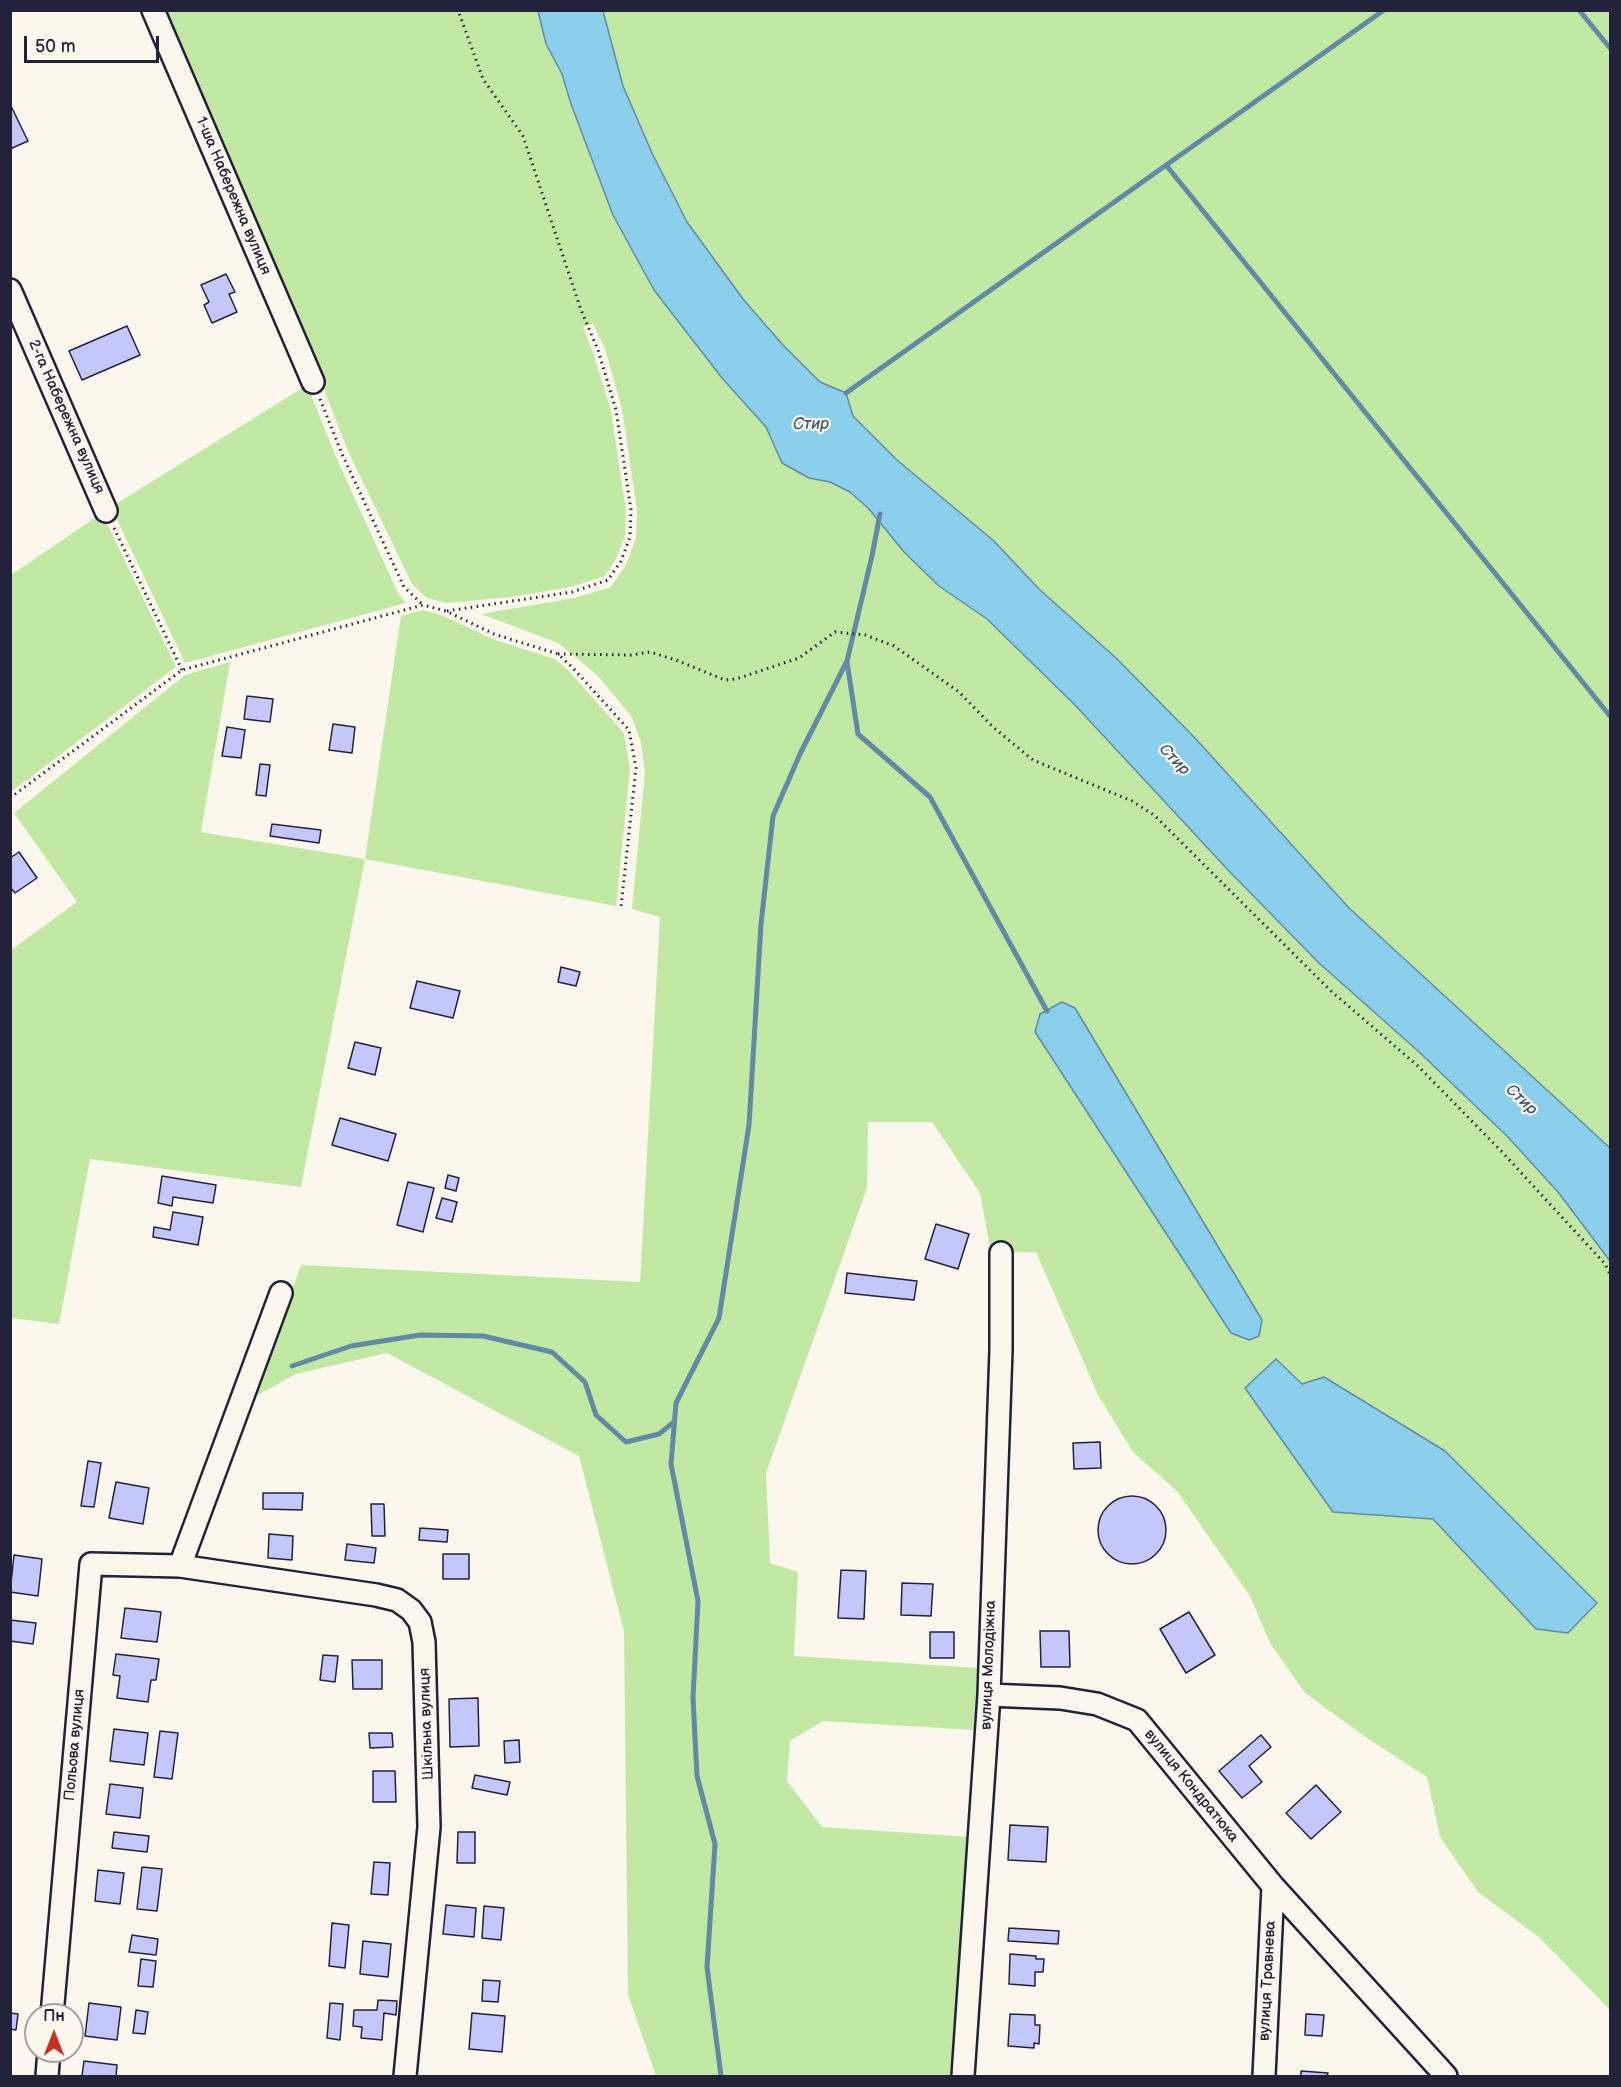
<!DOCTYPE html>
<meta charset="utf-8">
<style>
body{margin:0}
#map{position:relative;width:1621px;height:2087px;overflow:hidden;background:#fbf7ec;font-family:"Balsamiq Sans",sans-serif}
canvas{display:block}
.frame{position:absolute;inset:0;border:12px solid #22223b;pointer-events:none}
.north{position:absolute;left:24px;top:2003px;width:60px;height:60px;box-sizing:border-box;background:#fbf7ec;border:2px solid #a4a2a5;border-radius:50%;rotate:0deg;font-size:16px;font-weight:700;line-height:24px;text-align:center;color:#22223b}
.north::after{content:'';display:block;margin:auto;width:21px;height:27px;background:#c8321e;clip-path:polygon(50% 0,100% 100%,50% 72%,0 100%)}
.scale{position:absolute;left:24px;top:36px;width:135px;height:27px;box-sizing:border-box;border:3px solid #22223b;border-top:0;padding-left:8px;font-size:18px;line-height:21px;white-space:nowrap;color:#22223b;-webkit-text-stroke:4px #fbf7ec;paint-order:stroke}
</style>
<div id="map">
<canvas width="1621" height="2087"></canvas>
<div class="frame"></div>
<div class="north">Пн</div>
<div class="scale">50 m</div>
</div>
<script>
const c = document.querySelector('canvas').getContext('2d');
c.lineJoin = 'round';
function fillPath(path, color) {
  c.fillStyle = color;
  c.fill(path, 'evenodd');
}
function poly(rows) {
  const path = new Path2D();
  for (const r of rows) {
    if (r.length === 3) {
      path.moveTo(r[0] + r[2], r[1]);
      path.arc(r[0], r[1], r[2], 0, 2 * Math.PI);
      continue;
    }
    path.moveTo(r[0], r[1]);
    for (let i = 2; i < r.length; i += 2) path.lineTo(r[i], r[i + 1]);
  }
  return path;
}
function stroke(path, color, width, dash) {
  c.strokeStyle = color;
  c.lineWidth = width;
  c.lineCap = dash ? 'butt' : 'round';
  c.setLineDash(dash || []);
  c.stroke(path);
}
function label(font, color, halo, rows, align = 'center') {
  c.font = font + ' "Balsamiq Sans",sans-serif';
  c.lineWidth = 4.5;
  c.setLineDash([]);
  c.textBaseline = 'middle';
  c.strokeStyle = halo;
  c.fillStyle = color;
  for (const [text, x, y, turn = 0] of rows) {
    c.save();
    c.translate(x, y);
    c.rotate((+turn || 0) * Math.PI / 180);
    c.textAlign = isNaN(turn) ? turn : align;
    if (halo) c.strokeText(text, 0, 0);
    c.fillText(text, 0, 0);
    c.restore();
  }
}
const green = poly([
 [161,11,538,11,546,44,562,74,571,104,613,215,654,290,722,378,766,427,782,463,809,478,830,482,850,492,869,509,904,552,939,586,987,619,1074,704,1229,871,1319,963,1418,1051,1507,1136,1558,1192,1606,1253,1610,1261,1610,2010,1540,1938,1478,1892,1440,1837,1427,1777,1367,1738,1305,1693,1270,1643,1250,1596,1177,1491,1133,1452,1098,1395,1036,1252,991,1253,980,1193,932,1122,868,1122,867,1188,766,1473,770,1563,798,1572,794,1656,978,1668,975,1730,823,1721,790,1741,787,1781,822,1827,970,1837,954,2076,656,2076,628,1994,624,1631,579,1456,387,1353,296,1374,256,1396,301,1265,640,1282,660,917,632,909,645,772,641,743,632,717,597,675,558,643,481,614,574,598,611,587,626,565,636,538,637,510,622,409,605,349,593,324,583,327,593,352,611,411,626,510,625,536,616,559,605,576,571,587,511,597,447,603,427,598,412,584,348,451,320,379],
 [1062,1002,1249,1340,1040,1014],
 [1276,1359,1302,1384,1445,1451,1596,1603,1536,1629,1433,1519,1333,1512],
 [603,11,1610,11,1610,1148,1349,908,1195,738,1116,658,1039,589,994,541,897,460,853,416,845,393,820,382,782,344,743,299,687,222,652,153,623,86],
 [307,385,336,457,398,593,406,603,185,663,111,507],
 [102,513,176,667,11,792,11,575],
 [423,610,444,616,492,639,555,659,568,670,624,733,630,769,616,906,365,859,301,1187,90,1159,59,1324,11,1318,11,950,77,902,14,813,185,675,230,662,201,832,365,859,401,616]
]);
const water = poly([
 [538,11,603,11,623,86,652,153,687,222,743,299,782,344,820,382,846,393,853,416,897,460,994,541,1039,589,1116,658,1195,738,1349,908,1610,1148,1610,1261,1558,1192,1507,1136,1418,1051,1319,963,1229,871,1074,704,987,619,939,586,904,552,869,509,850,492,830,482,809,478,782,463,766,427,722,378,654,290,613,215,571,104,562,74,546,44,538,11],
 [1062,1002,1075,1008,1262,1320,1259,1336,1249,1340,1231,1333,1035,1032,1040,1014,1062,1002],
 [1276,1359,1302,1384,1324,1377,1445,1451,1597,1603,1568,1633,1536,1629,1433,1519,1333,1512,1245,1388,1276,1359]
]);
const stream = poly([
 [1579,10,1610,48],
 [1166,165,1610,716],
 [846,393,1384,10],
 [847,662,858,734,930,797,1047,1011],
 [292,1366,351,1346,420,1335,483,1336,552,1352,585,1382,596,1415,626,1442,659,1434,674,1422],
 [721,2076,707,1967,715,1844,697,1776,693,1698,698,1601,671,1464,676,1403,719,1318,749,1125,761,924,773,816,800,754,847,661,872,556,880,514]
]);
const building = poly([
 [10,104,28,141,10,149,10,104],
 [226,274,235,292,229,294,237,312,212,323,204,305,209,302,201,285,226,274],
 [127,326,140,355,82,380,69,351,127,326],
 [247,696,273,699,270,722,244,719,247,696],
 [333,724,355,727,352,753,329,750,333,724],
 [227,727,245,730,241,758,222,756,227,727],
 [260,764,270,765,266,796,256,795,260,764],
 [272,824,321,830,319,843,270,836,272,824],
 [19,852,37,878,15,893,10,887,10,858,19,852],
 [561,967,580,972,576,986,558,982,561,967],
 [417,981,460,991,453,1018,410,1008,417,981],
 [355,1042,381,1048,375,1075,348,1068,355,1042],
 [340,1118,396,1134,388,1161,332,1145,340,1118],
 [448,1175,459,1178,456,1191,445,1188,448,1175],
 [162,1176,216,1185,213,1203,173,1197,172,1206,158,1203,162,1176],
 [408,1182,434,1188,423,1232,397,1225,408,1182],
 [442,1198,457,1202,452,1222,436,1218,442,1198],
 [173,1212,203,1217,198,1245,153,1237,154,1227,170,1230,173,1212],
 [936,1224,969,1234,958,1269,925,1259,936,1224],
 [847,1273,917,1281,914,1300,845,1293,847,1273],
 [1100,1442,1101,1468,1074,1469,1073,1443,1100,1442],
 [88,1461,101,1463,94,1507,81,1506,88,1461],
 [116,1482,149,1488,143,1524,109,1518,116,1482],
 [263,1493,303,1493,302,1510,263,1509,263,1493],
 [1132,1530,34],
 [371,1504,384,1504,385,1536,372,1536,371,1504],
 [420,1528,448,1530,447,1542,419,1540,420,1528],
 [269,1534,293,1536,292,1560,268,1558,269,1534],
 [347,1544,376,1548,374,1563,345,1560,347,1544],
 [443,1554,469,1554,469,1579,443,1579,443,1554],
 [14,1555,42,1559,38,1596,10,1592,14,1555],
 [841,1570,866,1571,864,1619,838,1618,841,1570],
 [902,1583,933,1584,931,1616,901,1615,902,1583],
 [125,1608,161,1612,157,1642,121,1638,125,1608],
 [1189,1612,1215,1655,1186,1673,1160,1629,1189,1612],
 [10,1620,36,1623,33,1644,10,1641,10,1620],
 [1040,1631,1069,1631,1070,1667,1041,1667,1040,1631],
 [930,1632,954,1632,954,1658,930,1658,930,1632],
 [116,1654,159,1659,156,1680,151,1680,148,1702,117,1698,120,1676,113,1675,116,1654],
 [323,1655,338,1656,335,1682,320,1680,323,1655],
 [352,1660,382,1660,382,1689,353,1689,352,1660],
 [478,1698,479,1746,450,1747,449,1699,478,1698],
 [114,1729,148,1733,144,1765,110,1761,114,1729],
 [160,1731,178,1733,172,1779,154,1777,160,1731],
 [369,1733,392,1733,393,1747,370,1748,369,1733],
 [1261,1735,1271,1747,1249,1766,1262,1782,1242,1798,1219,1771,1261,1735],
 [519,1740,520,1762,505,1763,504,1741,519,1740],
 [373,1771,395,1771,396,1802,373,1802,373,1771],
 [475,1775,510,1782,507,1795,472,1788,475,1775],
 [110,1784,143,1788,140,1818,106,1814,110,1784],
 [1316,1785,1341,1812,1311,1839,1286,1813,1316,1785],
 [1010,1825,1048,1827,1046,1862,1008,1860,1010,1825],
 [114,1832,149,1836,147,1852,112,1848,114,1832],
 [458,1832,475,1832,475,1863,457,1863,458,1832],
 [374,1862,390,1863,388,1895,371,1894,374,1862],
 [142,1867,162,1869,157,1911,137,1909,142,1867],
 [98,1870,124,1873,120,1904,95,1901,98,1870],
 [446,1905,476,1908,474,1937,443,1934,446,1905],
 [484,1906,504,1908,501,1940,482,1938,484,1906],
 [332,1923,349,1925,345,1968,329,1966,332,1923],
 [1009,1928,1059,1931,1058,1944,1008,1941,1009,1928],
 [132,1935,158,1939,156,1955,129,1952,132,1935],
 [363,1941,391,1944,388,1977,360,1974,363,1941],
 [1010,1954,1036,1956,1036,1959,1044,1959,1043,1972,1035,1972,1035,1986,1009,1984,1010,1954],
 [141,1959,156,1961,153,1987,138,1986,141,1959],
 [483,1980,500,1981,498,2002,482,2001,483,1980],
 [378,2000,397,2001,396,2015,384,2013,382,2040,361,2038,362,2027,353,2026,354,2010,377,2010,378,2000],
 [89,2003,121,2007,117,2040,85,2036,89,2003],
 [330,2003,343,2004,340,2040,327,2038,330,2003],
 [136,2010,148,2012,145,2034,133,2033,136,2010],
 [10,2013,18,2014,16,2030,10,2029,10,2013],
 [472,2013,505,2016,502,2052,469,2049,472,2013],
 [1010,2014,1035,2015,1035,2025,1040,2025,1039,2044,1034,2043,1034,2048,1008,2046,1010,2014],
 [1306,2014,1324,2015,1322,2036,1305,2035,1306,2014],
 [84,2061,117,2065,116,2076,82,2076,84,2061],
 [1301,2071,1328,2073,1327,2076,1301,2076,1301,2071]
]);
const path = poly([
 [320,399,342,454,404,587,423,605],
 [114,528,182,670],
 [447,611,572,592,608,580,621,561,630,537,631,510,616,410,598,350,581,310,523,136,483,79,458,10],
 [558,654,631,655,650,652,676,660,725,680,736,679,799,658,835,632,865,635,894,646,959,692,993,727,1033,760,1132,801,1154,815,1331,991,1419,1067,1504,1154,1605,1264,1610,1274],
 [10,798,182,670,423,605,446,611,494,634,558,654,572,667,629,730,636,768,621,907]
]);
const minor = poly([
 [153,10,313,382],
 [10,290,106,511],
 [180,1566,281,1293],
 [989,1695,1060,1698,1097,1704,1137,1720,1273,1886,1446,2076],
 [52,2015,91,1564,180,1566,376,1595,397,1600,411,1610,420,1622,424,1642,429,1827,405,2076],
 [47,2076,49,2051],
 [963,2076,989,1695,1001,1350,1001,1253],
 [1264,2076,1273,1886]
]);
const streetNames = [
 ["1-ша Набережна вулиця",233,196,67],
 ["2-га Набережна вулиця",66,417,66],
 ["вулиця Молодіжна",989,1665,-88],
 ["Шкільна вулиця",427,1724,-92],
 ["Польова вулиця",75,1745,-85],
 ["вулиця Кондратюка",1191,1786,51],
 ["вулиця Травнева",1268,1981,-87]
];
const waterNames = [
 ["Стир",811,425],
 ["Стир",1174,760,46],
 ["Стир",1521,1100,43]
];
fillPath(green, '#c1e9a4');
fillPath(water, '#8bcfed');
stroke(water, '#618aa6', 1.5);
stroke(stream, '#618aa6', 5);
fillPath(building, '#c3c7f9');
stroke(building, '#22223b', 1.5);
stroke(minor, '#22223b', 26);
stroke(path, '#22223b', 3, [1.5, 4.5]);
stroke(minor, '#fbf7ec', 21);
label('15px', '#22223b', '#fbf7ec', streetNames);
label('italic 16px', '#425670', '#fbf7ec', waterNames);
</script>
